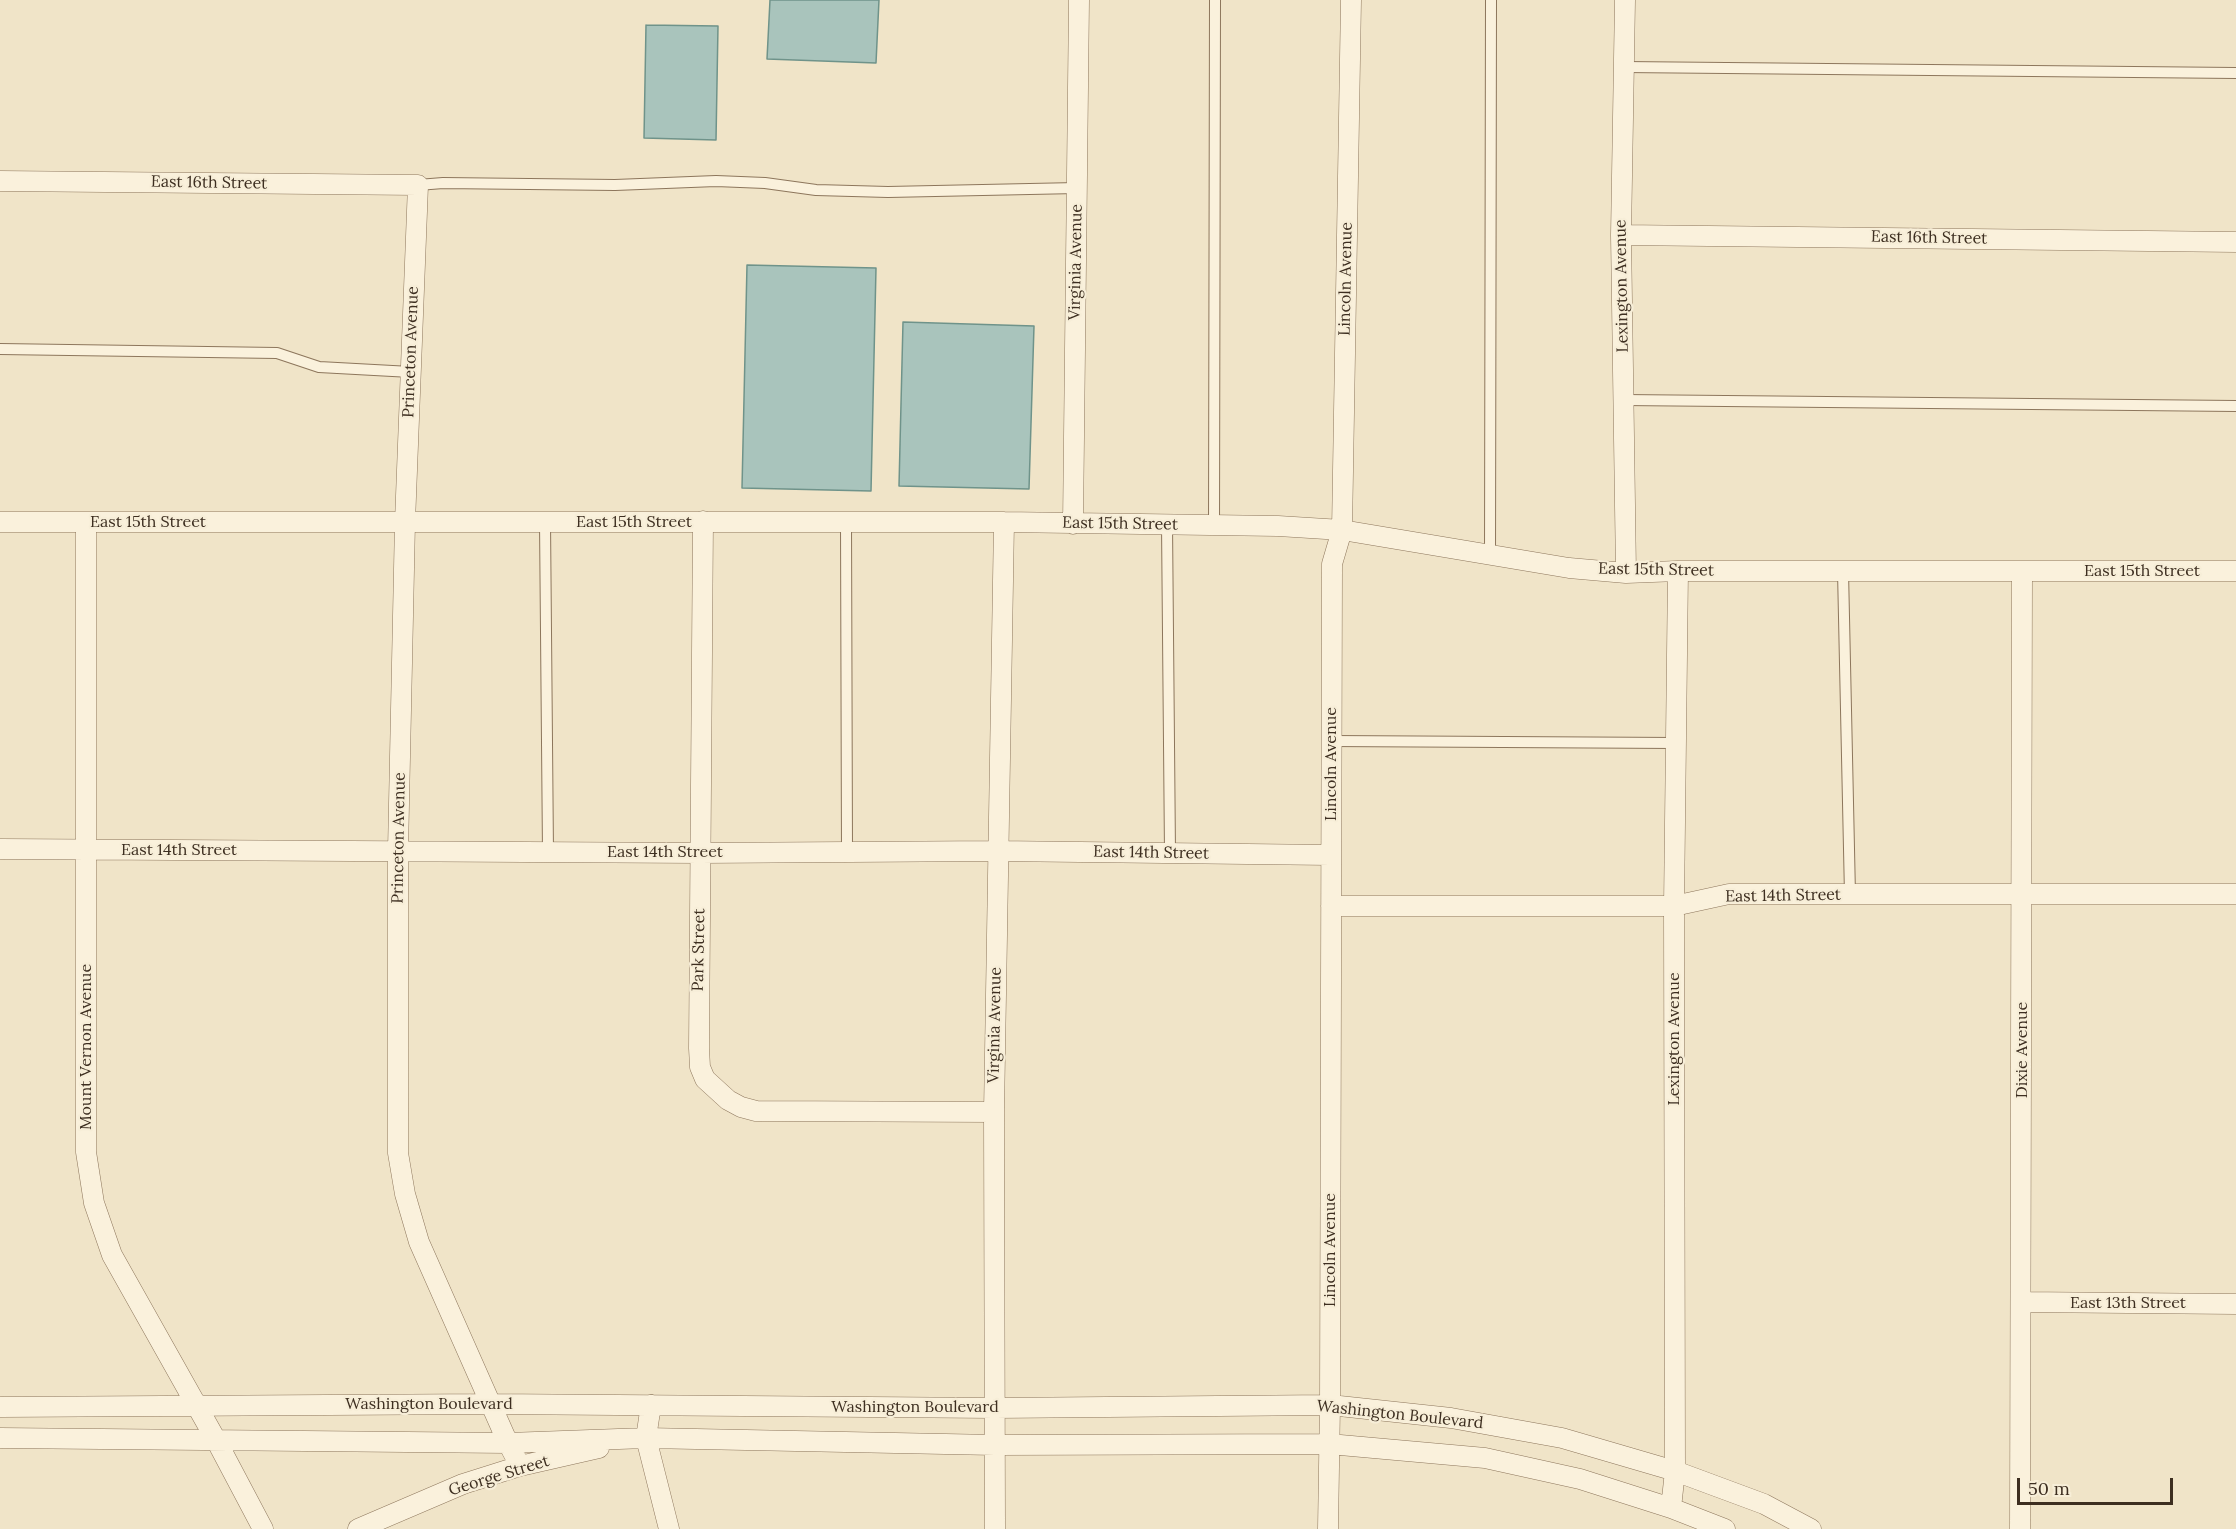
<!DOCTYPE html>
<style>
body{margin:0}
#map{position:relative;width:2236px;height:1529px;overflow:hidden;background:#f0e4c8;font-family:Lora,serif}
canvas{display:block}
.scale{position:absolute;left:2017px;top:1478px;width:156px;height:27px;box-sizing:border-box;border:3px solid #3d2e20;border-top:0;padding-left:8px;font-size:18px;line-height:21px;white-space:nowrap;color:#3d2e20;-webkit-text-stroke:4px #f7eed8;paint-order:stroke}
</style>
<div id="map">
<canvas width="2236" height="1529"></canvas>
<div class="scale">50 m</div>
</div>
<script>
const c = document.querySelector('canvas').getContext('2d');
c.lineJoin = 'round';
function fillPath(path, color) {
  c.fillStyle = color;
  c.fill(path, 'evenodd');
}
function poly(rows) {
  const path = new Path2D();
  for (const r of rows) {
    path.moveTo(r[0], r[1]);
    for (let i = 2; i < r.length; i += 2) path.lineTo(r[i], r[i + 1]);
  }
  return path;
}
function stroke(path, color, width, dash) {
  c.strokeStyle = color;
  c.lineWidth = width;
  c.lineCap = dash ? 'butt' : 'round';
  c.setLineDash(dash || []);
  c.stroke(path);
}
function label(font, color, halo, rows, align = 'center') {
  c.font = font + ' Lora,serif';
  c.lineWidth = 4.5;
  c.setLineDash([]);
  c.textBaseline = 'middle';
  c.strokeStyle = halo;
  c.fillStyle = color;
  for (const [text, x, y, turn = 0] of rows) {
    c.save();
    c.translate(x, y);
    c.rotate((+turn || 0) * Math.PI / 180);
    c.textAlign = isNaN(turn) ? turn : align;
    if (halo) c.strokeText(text, 0, 0);
    c.fillText(text, 0, 0);
    c.restore();
  }
}
const water = poly([
 [770,0,879,0,876,63,767,59,770,0],
 [646,25,718,26,716,140,644,138,646,25],
 [747,265,876,268,871,491,742,488,747,265],
 [903,322,1034,326,1029,489,899,486,903,322]
]);
const lane = poly([
 [1624,67,2236,73],
 [418,185,443,183,615,185,716,181,765,183,816,190,888,192,1077,188],
 [0,349,277,353,319,367,411,372],
 [1623,400,2236,406],
 [545,522,548,852],
 [846,522,847,852],
 [1167,524,1170,853],
 [1214,525,1215,0],
 [1490,554,1491,0],
 [1843,571,1850,895],
 [1331,741,1676,743]
]);
const street = poly([
 [1625,0,1621,235,1626,573],
 [0,181,418,185,405,522,398,851,398,1153,405,1194,419,1242,508,1443,520,1466],
 [1621,235,2236,242],
 [703,521,699,1048,700,1067,705,1079,728,1100,741,1107,756,1111,994,1112],
 [0,522,1004,522,1278,526,1342,530,1569,568,1626,573,1678,571,2236,571],
 [86,522,86,1152,94,1203,112,1255,216,1440,263,1529],
 [1073,524,1079,0],
 [0,849,700,853,997,851,1330,855],
 [1331,906,1674,906,1729,894,2236,894],
 [2021,1302,2236,1304],
 [651,1405,646,1438,669,1529],
 [0,1407,491,1404,995,1408,1330,1405,1451,1418,1562,1438,1675,1471,1764,1504,1811,1529],
 [0,1438,508,1443,646,1438,995,1445,1329,1444,1485,1458,1580,1479,1671,1508,1725,1529],
 [1671,1508,1675,1471,1674,906,1678,571],
 [358,1529,463,1484,520,1466,599,1448],
 [995,1529,994,1112,1004,522],
 [1328,1529,1330,1405,1332,564,1342,530,1351,0],
 [2020,1529,2022,571]
]);
const streetNames = [
 ["East 16th Street",209,183,1],
 ["East 16th Street",1929,238,1],
 ["Virginia Avenue",1076,262,-89],
 ["Lincoln Avenue",1346,279,-89],
 ["Lexington Avenue",1622,286,-91],
 ["Princeton Avenue",411,352,-88],
 ["East 15th Street",148,522],
 ["East 15th Street",634,522],
 ["East 15th Street",1120,524,1],
 ["East 15th Street",1656,570,1],
 ["East 15th Street",2142,571],
 ["Lincoln Avenue",1331,764,-90],
 ["Princeton Avenue",399,838,-89],
 ["East 14th Street",179,850],
 ["East 14th Street",665,852],
 ["East 14th Street",1151,853,1],
 ["East 14th Street",1783,896,-1],
 ["Park Street",699,950,-89],
 ["Virginia Avenue",995,1025,-89],
 ["Lexington Avenue",1674,1039,-90],
 ["Mount Vernon Avenue",86,1047,-90],
 ["Dixie Avenue",2022,1050,-90],
 ["Lincoln Avenue",1330,1250,-90],
 ["East 13th Street",2128,1303],
 ["Washington Boulevard",429,1404],
 ["Washington Boulevard",915,1407],
 ["Washington Boulevard",1400,1415,6],
 ["George Street",499,1476,-17]
];
fillPath(water, '#a9c4bc');
stroke(water, '#6f938a', 1.5);
stroke(lane, '#8d765c', 12);
stroke(street, '#8d765c', 21);
stroke(lane, '#faf1dc', 10);
stroke(street, '#faf1dc', 20);
label('16px', '#3d2e20', '#f7eed8', streetNames);
</script>
